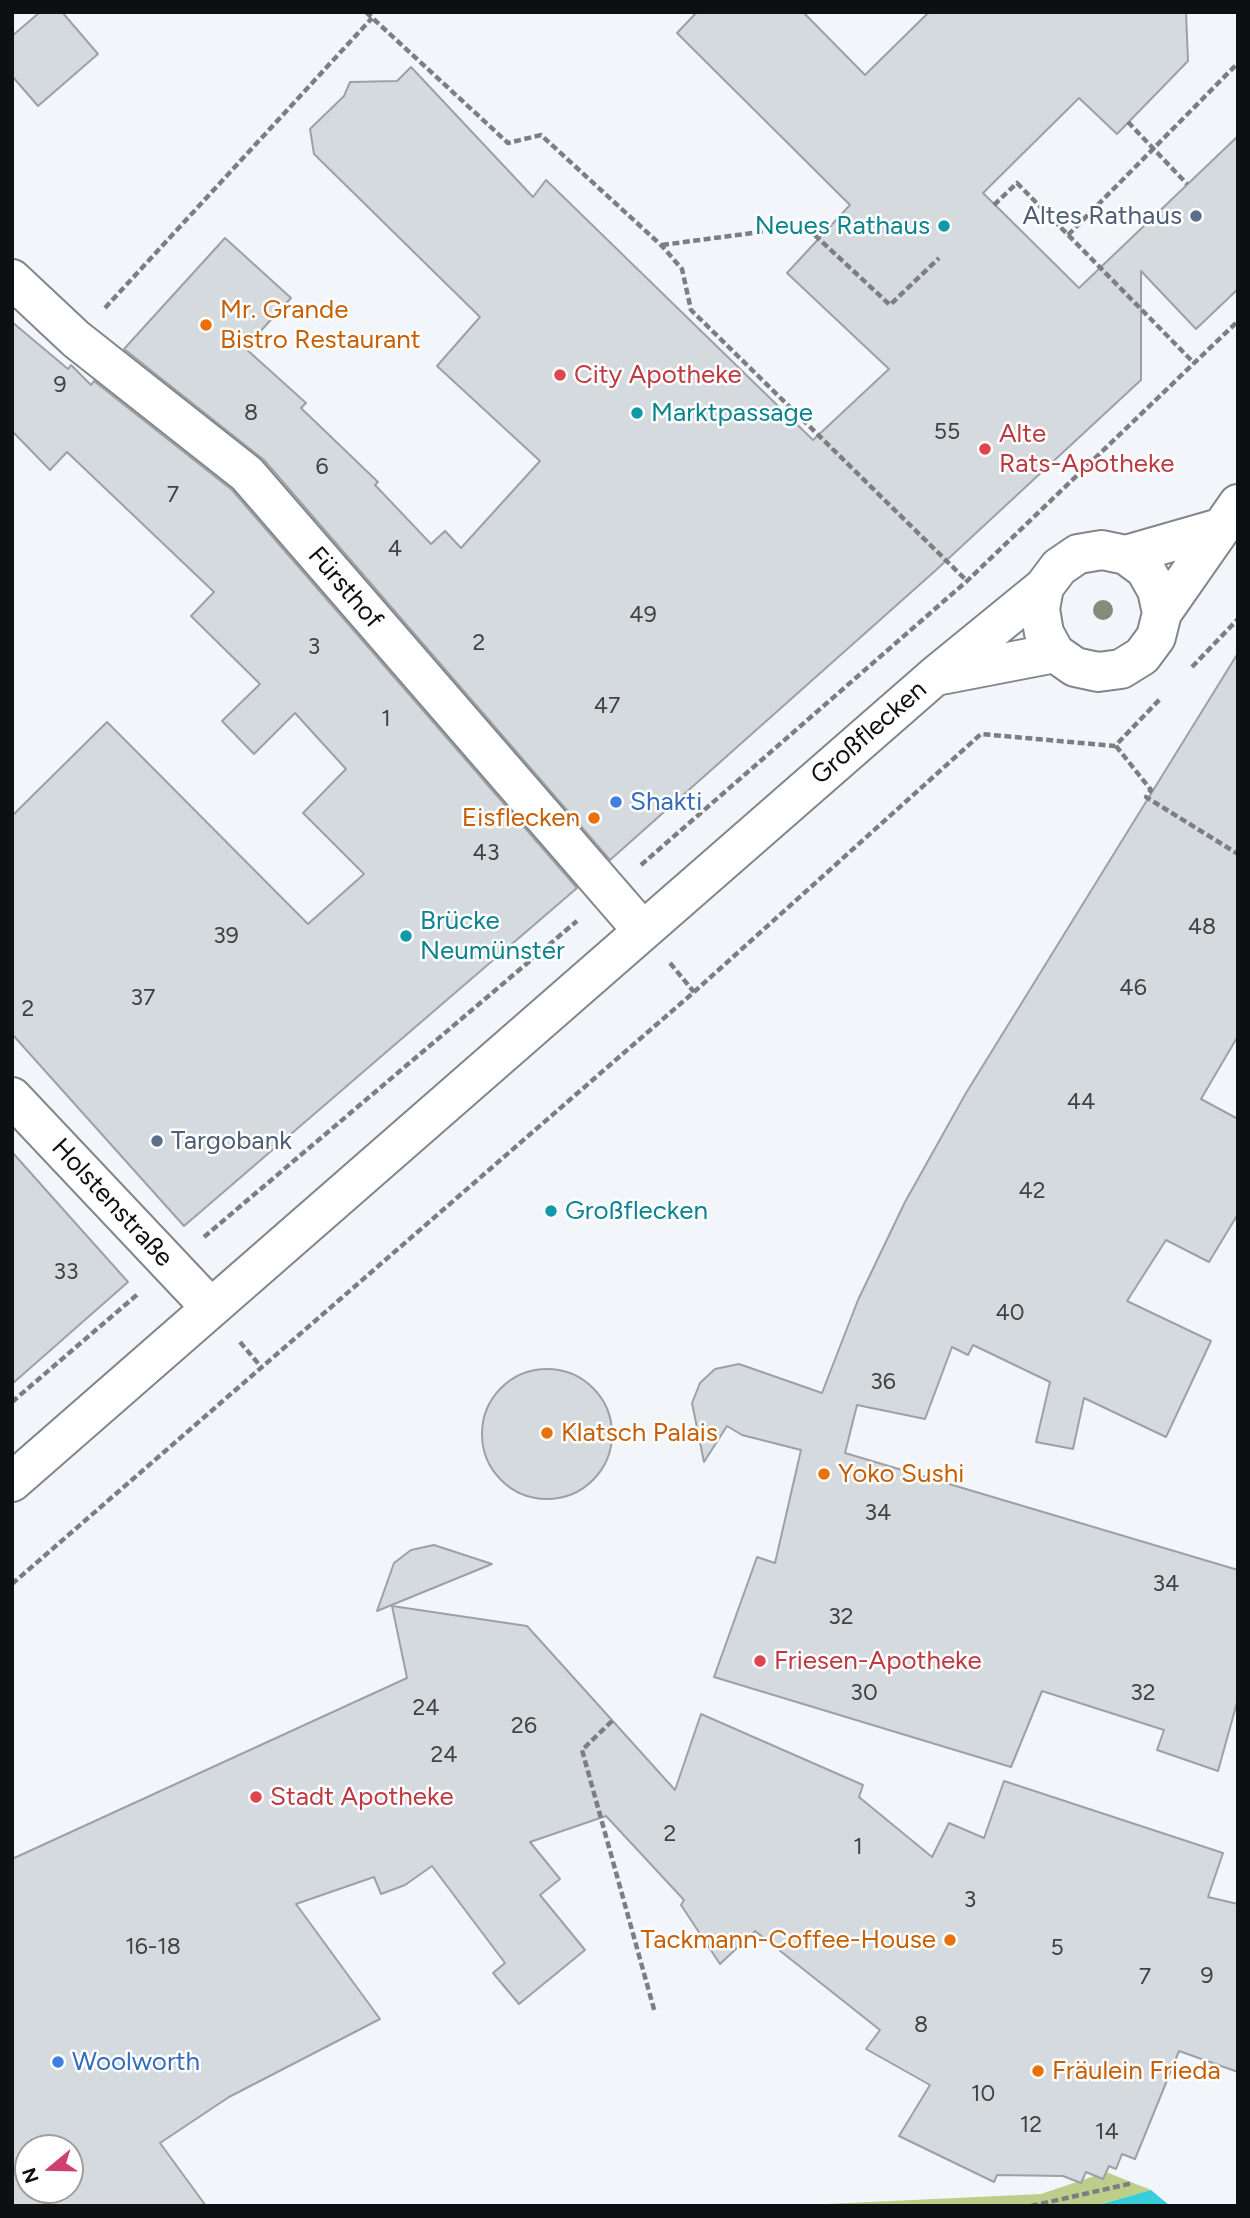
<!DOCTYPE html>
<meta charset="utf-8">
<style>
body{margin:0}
#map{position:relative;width:1250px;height:2218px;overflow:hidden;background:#f2f6fb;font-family:Figtree,sans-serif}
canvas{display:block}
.frame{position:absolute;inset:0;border:14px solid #0e0f11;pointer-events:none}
.north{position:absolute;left:14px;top:2134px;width:70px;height:70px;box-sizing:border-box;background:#fff;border:2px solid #9f9fa0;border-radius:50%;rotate:251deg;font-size:19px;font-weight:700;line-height:28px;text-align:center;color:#0e0f11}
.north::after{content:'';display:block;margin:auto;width:24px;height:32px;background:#cd406f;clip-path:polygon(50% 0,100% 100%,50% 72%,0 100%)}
</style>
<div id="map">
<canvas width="1250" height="2218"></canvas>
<div class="frame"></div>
<div class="north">N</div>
</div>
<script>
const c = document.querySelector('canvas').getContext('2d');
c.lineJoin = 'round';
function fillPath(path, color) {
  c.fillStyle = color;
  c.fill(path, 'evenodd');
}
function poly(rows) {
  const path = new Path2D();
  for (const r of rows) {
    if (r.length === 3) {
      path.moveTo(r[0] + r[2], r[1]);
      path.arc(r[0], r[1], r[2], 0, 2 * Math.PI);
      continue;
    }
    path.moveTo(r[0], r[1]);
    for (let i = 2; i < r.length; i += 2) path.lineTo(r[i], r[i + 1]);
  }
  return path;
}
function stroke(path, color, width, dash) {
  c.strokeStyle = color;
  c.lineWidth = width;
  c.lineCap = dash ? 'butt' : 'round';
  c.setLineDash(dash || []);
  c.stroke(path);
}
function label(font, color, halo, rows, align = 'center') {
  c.font = font + ' Figtree,sans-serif';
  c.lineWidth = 5;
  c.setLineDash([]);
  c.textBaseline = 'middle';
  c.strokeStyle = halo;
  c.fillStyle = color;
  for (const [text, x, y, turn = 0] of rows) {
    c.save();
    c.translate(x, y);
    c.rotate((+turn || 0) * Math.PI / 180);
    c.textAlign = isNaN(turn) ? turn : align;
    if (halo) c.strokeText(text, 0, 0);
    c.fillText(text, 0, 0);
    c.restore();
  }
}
const green = poly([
 [1106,2172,1151,2190,1095,2206,784,2206,1041,2194]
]);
const water = poly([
 [1151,2190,1170,2206,1095,2206]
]);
const building = poly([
 [40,12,62,12,98,54,38,106,12,76,12,36,40,12],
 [697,12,803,12,865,75,929,12,1186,12,1188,61,1117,134,1079,98,983,193,1079,288,1238,136,1238,289,1196,329,1141,271,1141,380,935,571,610,860,264,460,124,349,225,238,291,298,245,348,306,403,301,408,378,482,375,485,431,544,445,531,461,548,540,461,437,366,480,317,314,154,310,129,344,96,350,82,397,81,411,67,533,197,546,180,813,440,889,369,787,273,850,205,677,33,697,12],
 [12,322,68,369,71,365,91,385,94,381,232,490,577,888,184,1226,12,1034,12,816,107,722,308,924,364,874,303,813,346,769,295,713,254,754,222,721,260,684,191,616,214,592,67,452,50,470,12,431,12,322],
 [1238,653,1238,1036,1201,1099,1238,1119,1238,1214,1209,1262,1166,1240,1127,1301,1211,1341,1166,1437,1084,1398,1073,1449,1036,1442,1050,1382,973,1345,968,1355,952,1347,925,1419,857,1405,845,1453,1238,1570,1238,1699,1218,1771,1157,1750,1164,1730,1042,1691,1011,1767,714,1677,757,1557,775,1563,801,1450,742,1435,727,1426,704,1462,692,1403,700,1383,715,1369,739,1364,822,1393,858,1300,905,1202,966,1093,1238,653],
 [12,1152,128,1282,12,1384,12,1152],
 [547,1434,65],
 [434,1545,492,1564,377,1611,394,1563,411,1550,434,1545],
 [392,1606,527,1626,675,1790,701,1714,863,1785,859,1797,932,1857,949,1823,984,1838,1004,1781,1223,1853,1208,1897,1238,1904,1238,2072,1179,2051,1135,2159,1122,2154,1116,2169,1109,2166,1103,2179,1086,2172,1081,2183,1063,2176,997,2175,994,2182,899,2136,930,2085,866,2049,880,2030,755,1931,720,1964,681,1905,684,1900,606,1816,530,1842,560,1879,540,1895,585,1950,519,2004,493,1973,505,1963,432,1866,405,1885,381,1894,374,1877,296,1904,380,2019,229,2097,160,2143,206,2206,12,2206,12,1859,407,1678,392,1606],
 [28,2148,70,2148,70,2190,28,2190,28,2148]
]);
const path = poly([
 [366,12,508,143,541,135,662,246,682,269,691,310,967,581],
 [994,205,1017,183,1194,363],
 [1068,235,1238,63],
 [662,245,805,226,890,305,939,258],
 [105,308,372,18],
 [1192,667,1238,619],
 [1116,746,1151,790,1146,797,1238,854],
 [641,865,967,581,1238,321],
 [670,963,694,992],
 [204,1237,577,921],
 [240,1342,262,1368],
 [12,1402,139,1293],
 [12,1584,694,992,981,734,1115,746,1161,698],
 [612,1721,582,1750,655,2013],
 [1031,2206,1133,2183]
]);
const minor = poly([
 [12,279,76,339,247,474,643,931],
 [1126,555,1220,528],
 [1044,587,1040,609,1044,633,1055,653,1075,667,1098,672,1121,669,1142,656,1156,637,1162,613,1238,504],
 [941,675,1055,653],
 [12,1097,211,1308],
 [12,1482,935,676,1044,587,1059,567,1078,554,1102,550,1126,555,1145,569,1157,590,1162,613]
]);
const pathBridge = poly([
 [1128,122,1187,184]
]);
const trees = [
 [1103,610]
];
const markers = [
 [1196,216,7,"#5c6f8a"],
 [944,226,7,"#0f9aa8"],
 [206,325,7,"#e8710a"],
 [560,375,7,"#e0444e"],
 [637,413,7,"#0f9aa8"],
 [985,449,7,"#e0444e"],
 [616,802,7,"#3f7fe0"],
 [594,818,7,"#e8710a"],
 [406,936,7,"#0f9aa8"],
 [157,1141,7,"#5c6f8a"],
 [551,1211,7,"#0f9aa8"],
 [547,1433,7,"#e8710a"],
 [824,1474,7,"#e8710a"],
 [760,1661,7,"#e0444e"],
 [256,1797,7,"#e0444e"],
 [950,1940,7,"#e8710a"],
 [58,2062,7,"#3f7fe0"],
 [1038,2071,7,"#e8710a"]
];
const numberNames = [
 ["9",60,385],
 ["8",251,413],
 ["55",947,432],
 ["6",322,467],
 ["7",173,495],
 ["4",395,549],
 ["49",643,615],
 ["2",479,643],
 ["3",314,647],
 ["47",607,706],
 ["1",386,719],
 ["43",486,853],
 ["48",1202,927],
 ["39",226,936],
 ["46",1133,988],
 ["37",143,998],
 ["2",28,1009],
 ["44",1081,1102],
 ["42",1032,1191],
 ["33",66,1272],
 ["40",1010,1313],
 ["36",883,1382],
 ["34",878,1513],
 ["34",1166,1584],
 ["32",841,1617],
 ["30",864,1693],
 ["32",1143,1693],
 ["24",426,1708],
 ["26",524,1726],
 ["24",444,1755],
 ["2",670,1834],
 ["1",858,1847],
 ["3",970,1900],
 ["16-18",153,1947],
 ["5",1057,1948],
 ["9",1207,1976],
 ["7",1145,1977],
 ["8",921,2025],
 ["10",983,2094],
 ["12",1031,2125],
 ["14",1107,2132]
];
const serviceNames = [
 ["Altes Rathaus",1182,216],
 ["Targobank",171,1141,"left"]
];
const cultureNames = [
 ["Neues Rathaus",930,226,"right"],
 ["Marktpassage",651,413],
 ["Brücke",420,921],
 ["Neumünster",420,951],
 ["Großflecken",565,1211]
];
const foodNames = [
 ["Mr. Grande",220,310],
 ["Bistro Restaurant",220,340],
 ["Eisflecken",580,818,"right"],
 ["Klatsch Palais",561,1433],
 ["Yoko Sushi",838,1474],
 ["Tackmann-Coffee-House",936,1940,"right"],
 ["Fräulein Frieda",1052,2071]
];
const healthNames = [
 ["City Apotheke",574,375],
 ["Alte",999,434],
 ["Rats-Apotheke",999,464],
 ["Friesen-Apotheke",774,1661],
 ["Stadt Apotheke",270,1797]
];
const streetNames = [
 ["Fürsthof",345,588,49],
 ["Großflecken",869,733,-41],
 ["Holstenstraße",112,1203,47]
];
const shopNames = [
 ["Shakti",630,802],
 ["Woolworth",72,2062]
];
fillPath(green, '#bdce8a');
fillPath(water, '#37cdd9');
fillPath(building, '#d5dade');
stroke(building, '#9da1a5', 2);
stroke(minor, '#82868a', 42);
stroke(path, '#7c7e82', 4.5, [7, 3.5]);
stroke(minor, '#fff', 38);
stroke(pathBridge, '#7c7e82', 4.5, [7, 3.5]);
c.fillStyle = '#868c79';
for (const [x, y] of trees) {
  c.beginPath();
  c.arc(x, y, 10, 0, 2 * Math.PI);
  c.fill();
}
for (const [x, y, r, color] of markers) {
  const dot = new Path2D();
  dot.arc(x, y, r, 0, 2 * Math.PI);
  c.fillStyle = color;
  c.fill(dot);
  stroke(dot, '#fff', 2.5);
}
label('23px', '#404244', null, numberNames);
label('26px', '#4e5e75', '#fff', serviceNames, 'right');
label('26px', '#0d838f', '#fff', cultureNames, 'left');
label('26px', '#c56008', '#fff', foodNames, 'left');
label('26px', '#be3a42', '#fff', healthNames, 'left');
label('26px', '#0e0f11', '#fff', streetNames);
label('26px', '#366cbe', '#fff', shopNames, 'left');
</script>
